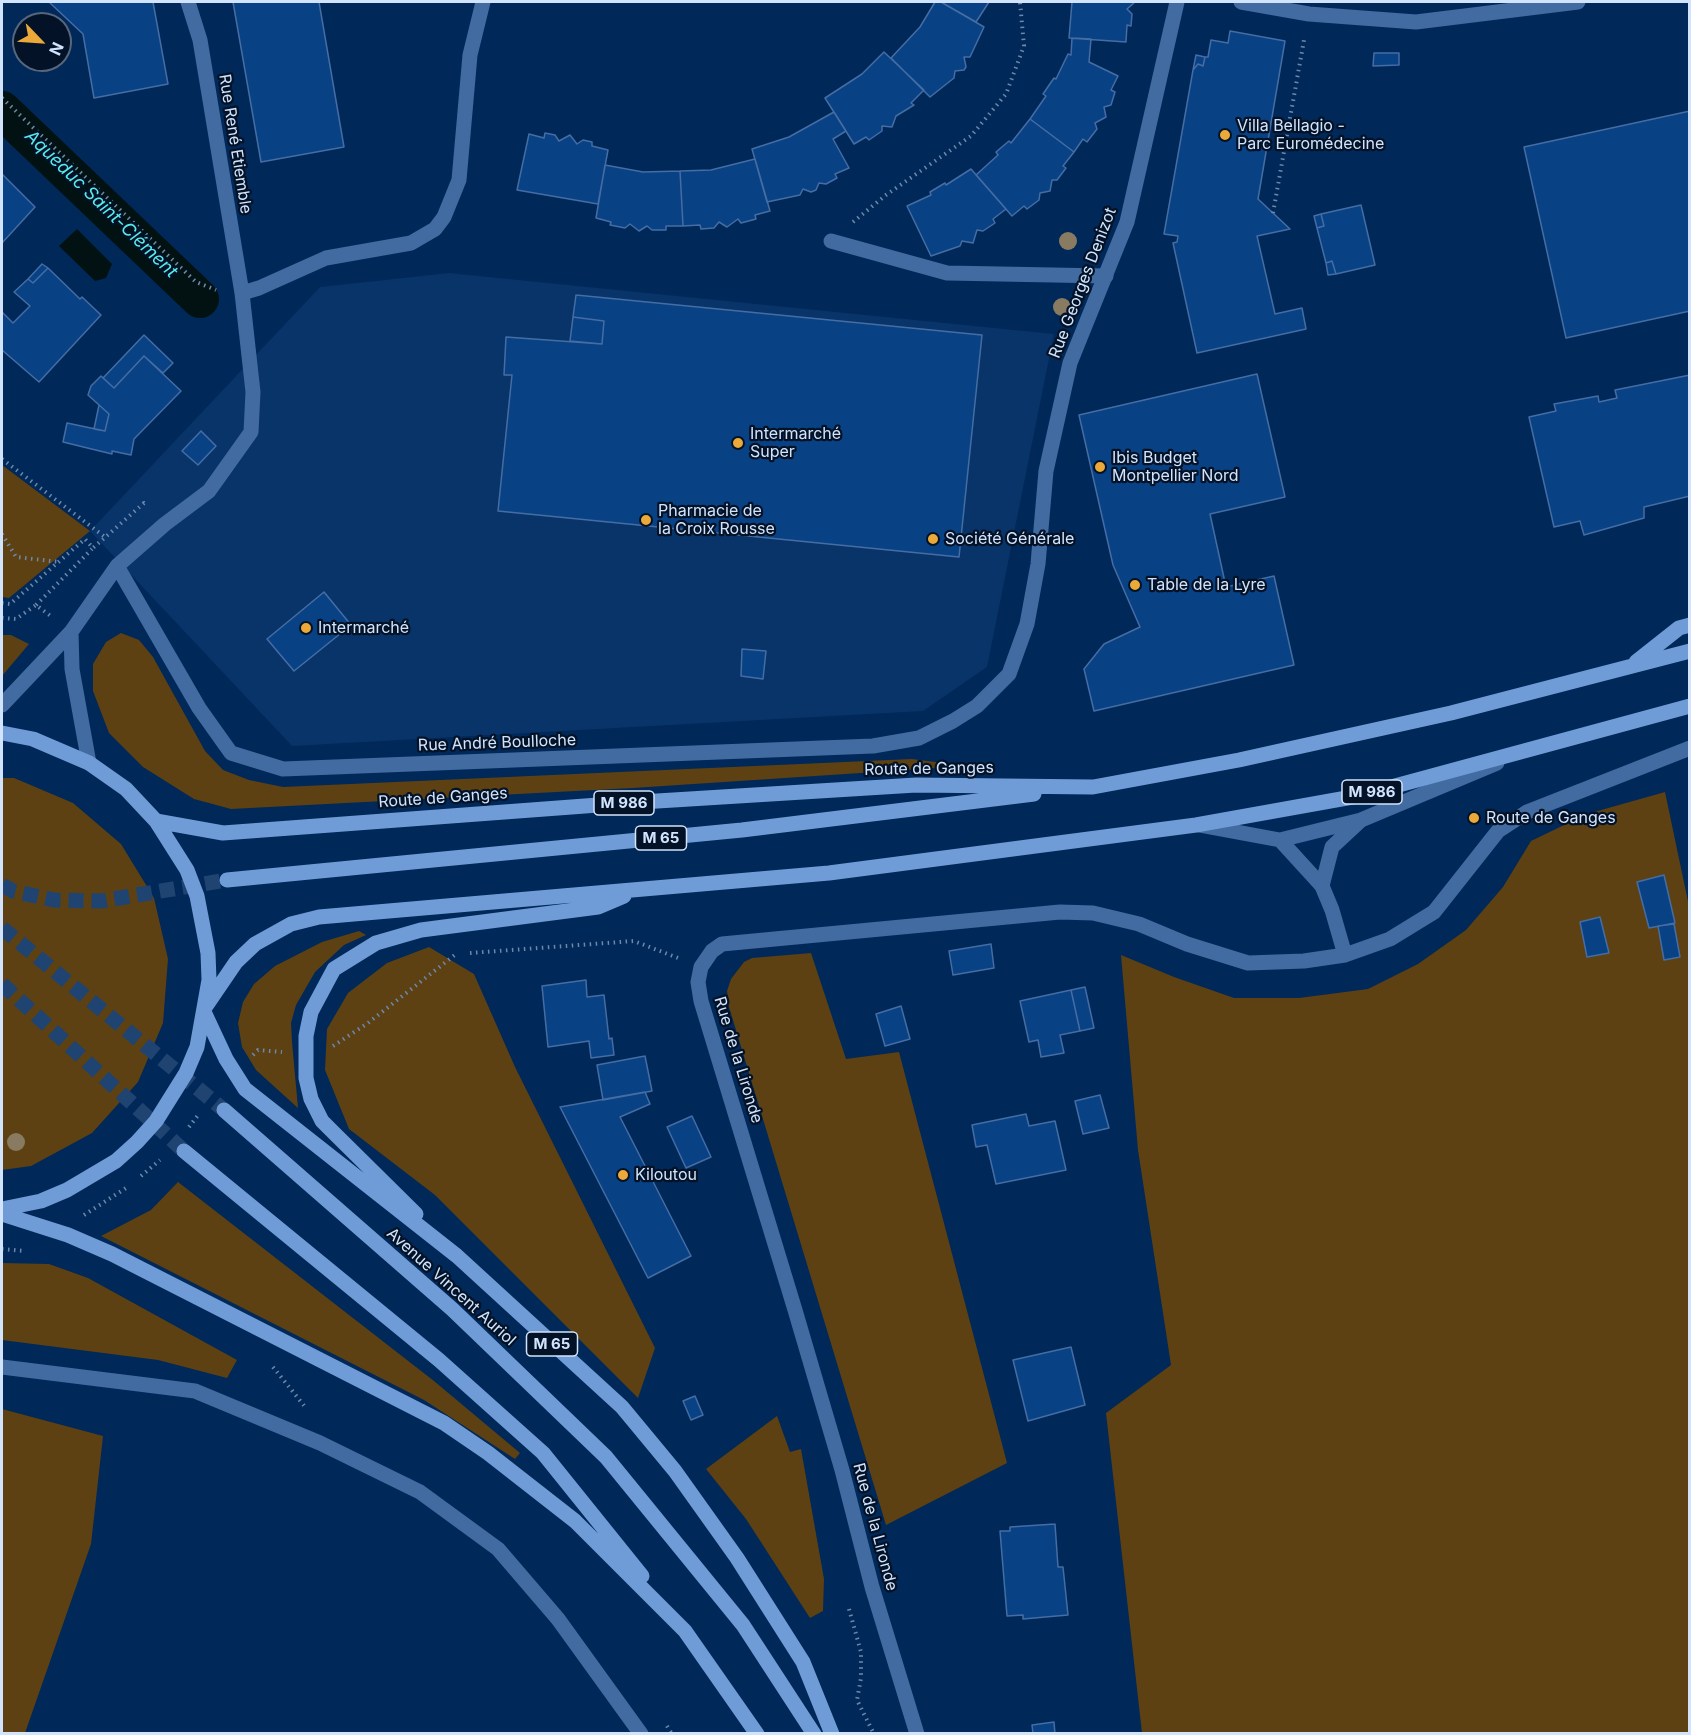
<!DOCTYPE html>
<meta charset="utf-8">
<style>
body{margin:0}
#map{position:relative;width:1691px;height:1735px;overflow:hidden;background:#002858;font-family:Inter,sans-serif}
canvas{display:block}
.frame{position:absolute;inset:0;border:3px solid #d2e4fc;pointer-events:none}
.north{position:absolute;left:12px;top:12px;width:60px;height:60px;box-sizing:border-box;background:#031227;border:2px solid #56667c;border-radius:50%;rotate:115deg;font-size:16px;font-weight:700;line-height:24px;text-align:center;color:#d2e4fc}
.north::after{content:'';display:block;margin:auto;width:21px;height:27px;background:#eba93a;clip-path:polygon(50% 0,100% 100%,50% 72%,0 100%)}
</style>
<div id="map">
<canvas width="1691" height="1735"></canvas>
<div class="frame"></div>
<div class="north">N</div>
</div>
<script>
const c = document.querySelector('canvas').getContext('2d');
c.lineJoin = 'round';
function fillPath(path, color) {
  c.fillStyle = color;
  c.fill(path, 'evenodd');
}
function poly(rows) {
  const path = new Path2D();
  for (const r of rows) {
    path.moveTo(r[0], r[1]);
    for (let i = 2; i < r.length; i += 2) path.lineTo(r[i], r[i + 1]);
  }
  return path;
}
function stroke(path, color, width, dash) {
  c.strokeStyle = color;
  c.lineWidth = width;
  c.lineCap = dash ? 'butt' : 'round';
  c.setLineDash(dash || []);
  c.stroke(path);
}
function label(font, color, halo, rows, align = 'center') {
  c.font = font + ' Inter,sans-serif';
  c.lineWidth = 4.5;
  c.setLineDash([]);
  c.textBaseline = 'middle';
  c.strokeStyle = halo;
  c.fillStyle = color;
  for (const [text, x, y, turn = 0] of rows) {
    c.save();
    c.translate(x, y);
    c.rotate((+turn || 0) * Math.PI / 180);
    c.textAlign = isNaN(turn) ? turn : align;
    if (halo) c.strokeText(text, 0, 0);
    c.fillText(text, 0, 0);
    c.restore();
  }
}
const built = poly([
 [449,273,1054,334,987,667,923,711,292,746,90,531,320,287]
]);
const green = poly([
 [2,465,90,531,9,598,2,597],
 [121,633,139,640,153,657,205,751,223,770,249,780,283,787,912,759,967,766,633,788,231,809,194,799,143,767,109,733,93,691,93,664,106,642],
 [2,635,11,635,29,644,2,676],
 [2,778,14,778,73,803,121,844,154,898,168,959,163,1023,138,1082,92,1133,31,1166,2,1170],
 [1665,792,1690,911,1689,1733,1142,1733,1106,1413,1171,1365,1138,1150,1121,955,1174,977,1234,998,1299,998,1368,989,1418,964,1466,930,1503,887,1531,841,1587,814],
 [359,931,366,935,344,945,315,972,296,1005,291,1023,292,1042,298,1108,256,1070,242,1047,238,1023,243,1002,254,984,275,966,322,942],
 [429,947,474,974,515,1067,655,1348,638,1398,435,1195,349,1129,325,1070,327,1029,348,993,387,963],
 [811,953,846,1059,899,1052,1007,1463,886,1525,729,1007,727,991,731,979,744,962,752,958],
 [178,1182,434,1381,520,1453,515,1459,424,1400,101,1236,151,1210],
 [2,1263,49,1264,88,1278,237,1360,227,1378,158,1360,2,1340],
 [2,1409,103,1436,91,1544,25,1733,2,1733],
 [777,1416,790,1452,801,1449,824,1579,823,1611,810,1618,746,1519,706,1469]
]);
const water = poly([
 [77,229,112,264,106,278,95,281,59,246]
]);
const canal = poly([
 [2,110,200,299]
]);
const building = poly([
 [49,2,153,2,168,84,94,98,83,34,49,2],
 [233,2,319,2,344,147,261,162,233,2],
 [935,2,941,2,984,27,970,57,964,57,966,67,964,70,955,71,954,78,930,97,891,58,920,27,935,2],
 [941,2,989,2,976,22,941,2],
 [1072,2,1135,2,1127,9,1132,14,1131,26,1127,25,1126,42,1069,38,1072,2],
 [1230,31,1285,41,1258,199,1290,229,1257,236,1275,314,1302,308,1306,329,1197,353,1173,243,1177,242,1178,236,1164,234,1193,70,1198,64,1203,66,1205,57,1208,57,1211,40,1228,43,1230,31],
 [1072,38,1091,39,1089,62,1118,76,1111,90,1115,92,1111,105,1104,107,1106,117,1095,123,1097,129,1087,142,1083,139,1074,152,1030,119,1046,96,1043,94,1054,78,1056,79,1068,54,1071,55,1072,38],
 [884,52,924,90,911,103,914,105,896,116,892,127,882,126,882,131,869,140,866,137,854,144,825,98,862,74,884,52],
 [1374,53,1399,53,1399,65,1373,66,1374,53],
 [1196,55,1205,57,1203,66,1198,64,1193,70,1196,55],
 [1690,111,1690,311,1566,338,1524,147,1690,111],
 [834,112,846,131,833,139,849,168,835,174,837,178,826,184,819,183,816,190,811,192,803,189,800,195,767,202,752,149,789,137,834,112],
 [1030,119,1074,152,1063,166,1066,168,1057,180,1052,180,1050,191,1040,193,1039,200,1027,209,1024,206,1012,216,976,175,998,155,996,152,1009,141,1011,143,1030,119],
 [545,133,555,135,559,141,570,135,577,144,583,140,592,142,592,146,608,150,598,204,517,190,529,134,544,138,545,133],
 [755,159,770,211,755,215,756,219,741,223,738,219,727,227,719,222,714,228,701,229,700,225,683,226,680,171,711,170,755,159],
 [605,165,643,172,680,171,683,226,666,226,666,230,652,230,647,226,639,231,630,224,625,228,610,225,611,222,596,218,605,165],
 [971,169,1006,209,993,219,995,223,983,231,977,230,973,243,962,241,960,246,931,256,907,206,931,195,930,192,945,183,946,185,971,169],
 [2,174,35,207,2,243,2,174],
 [1361,205,1375,265,1336,274,1332,261,1326,263,1317,228,1324,226,1321,214,1361,205],
 [1321,214,1324,226,1317,228,1314,216,1321,214],
 [1332,261,1336,274,1328,275,1326,263,1332,261],
 [42,264,48,268,33,283,28,279,42,264],
 [48,268,80,299,82,297,101,315,39,382,2,350,2,312,13,323,30,306,14,292,28,279,33,283,48,268],
 [576,295,982,335,959,557,498,511,512,375,504,375,506,337,602,344,604,321,573,317,576,295],
 [573,317,604,321,602,344,570,341,573,317],
 [144,335,173,363,163,373,144,356,114,388,103,378,144,335],
 [144,356,181,391,134,439,131,455,112,451,112,454,63,442,67,423,105,431,109,414,88,395,91,386,101,376,114,388,144,356],
 [1257,374,1285,497,1210,514,1226,587,1274,576,1294,665,1094,711,1084,669,1104,644,1140,627,1113,565,1079,415,1257,374],
 [1690,375,1690,496,1644,507,1644,518,1584,535,1580,521,1554,527,1529,417,1556,411,1554,404,1598,396,1599,402,1617,398,1615,390,1690,375],
 [99,405,109,414,105,431,94,429,99,405],
 [201,431,216,446,198,465,182,451,201,431],
 [324,592,351,625,294,671,267,639,324,592],
 [742,649,766,651,763,679,741,676,742,649],
 [1664,875,1675,923,1649,928,1637,882,1664,875],
 [1600,917,1609,953,1587,957,1580,922,1600,917],
 [1674,924,1680,957,1664,960,1658,926,1674,924],
 [991,944,994,968,953,975,949,951,991,944],
 [586,980,587,997,604,995,609,1039,612,1038,614,1055,591,1058,589,1041,548,1047,542,986,586,980],
 [1085,987,1094,1028,1080,1031,1071,990,1085,987],
 [1071,990,1080,1031,1060,1035,1064,1053,1041,1057,1038,1040,1029,1042,1020,1001,1071,990],
 [901,1006,910,1039,885,1046,876,1014,901,1006],
 [645,1056,652,1091,603,1100,597,1065,645,1056],
 [645,1092,650,1104,620,1117,691,1256,648,1278,560,1107,645,1092],
 [1100,1095,1109,1128,1083,1134,1075,1101,1100,1095],
 [1026,1114,1029,1126,1055,1121,1066,1170,996,1184,987,1145,976,1147,972,1125,1026,1114],
 [692,1116,711,1157,686,1168,667,1127,692,1116],
 [1071,1347,1085,1405,1028,1421,1013,1360,1071,1347],
 [695,1396,703,1415,691,1420,683,1401,695,1396],
 [1055,1524,1058,1567,1063,1567,1068,1615,1023,1619,1023,1615,1007,1616,1000,1531,1010,1531,1010,1527,1055,1524],
 [1054,1722,1055,1734,1033,1734,1032,1725,1054,1722]
]);
const primaryTunnel = poly([
 [2,885,13,891,54,900,101,901,227,880],
 [2,928,224,1110],
 [2,984,184,1151]
]);
const path = poly([
 [2,98,196,282,216,290],
 [1273,213,1304,40],
 [853,222,886,195,971,136,1006,94,1024,46,1020,2],
 [2,459,105,537],
 [2,534,16,557,60,562],
 [2,603,10,604,85,539,93,548,144,503,147,505],
 [36,605,92,549],
 [2,618,16,619,36,605,52,617],
 [470,953,634,941,678,958],
 [333,1046,368,1023,456,954],
 [253,1055,258,1050,282,1052],
 [189,1127,199,1114],
 [141,1176,160,1160],
 [84,1215,126,1188],
 [2,1249,25,1251],
 [273,1367,306,1408],
 [849,1609,861,1652,861,1678,857,1700,874,1734],
 [667,1726,672,1734]
]);
const lane = poly([
 [831,241,947,273,1106,276],
 [1199,825,1280,840,1322,886],
 [1280,840,1361,820,1497,763],
 [1322,886,1332,847,1360,821]
]);
const street = poly([
 [188,2,200,40,242,293],
 [1241,2,1309,14,1416,22,1578,2],
 [117,566,199,708,231,753,283,769,873,746,919,738,953,721,977,706,1009,674,1027,624,1038,564,1046,471,1070,363,1127,222,1177,2],
 [71,632,72,669,89,763],
 [2,705,71,632,117,566,165,524,209,491,251,432,253,392,242,293,259,288,326,258,411,243,435,229,444,217,459,180,470,55,483,2],
 [1322,886,1332,910,1345,955],
 [2,1367,195,1391,320,1443,420,1492,498,1549,558,1619,641,1734],
 [917,1734,872,1587,842,1470,795,1310,701,1001,698,982,701,967,712,951,722,944,1060,912,1093,913,1139,924,1187,944,1248,963,1304,961,1345,955,1390,939,1434,912,1498,831,1527,812,1690,748]
]);
const primary = poly([
 [1636,662,1679,628,1690,625],
 [2,733,33,739,89,763,126,789,156,821,187,870,197,896,208,953,209,980,197,1047,186,1073,156,1121,137,1142,116,1161,67,1190,41,1201,2,1209],
 [156,821,223,833,625,803,916,785,1093,787,1239,760,1451,713,1690,651],
 [227,880,742,830,1034,794],
 [206,1006,236,962,255,944,291,924,319,917,829,873,1196,825,1358,796,1690,706],
 [205,1014,226,1059,245,1089,457,1256,622,1407,675,1471,737,1558,803,1662,832,1734],
 [224,1110,452,1309,606,1457,743,1625,814,1734],
 [184,1151,439,1360,543,1453,642,1576],
 [2,1214,68,1235,112,1254,444,1423,488,1453,575,1521,685,1631,757,1734],
 [416,1214,334,1133,322,1121,311,1099,306,1078,306,1036,311,1012,334,969,376,943,421,930,598,907,624,896]
]);
const trees = [
 [1068,241],
 [1062,307],
 [16,1142]
];
const markers = [
 [1225,135,6,"#eba93a"],
 [738,443,6,"#eba93a"],
 [1100,467,6,"#eba93a"],
 [646,520,6,"#eba93a"],
 [933,539,6,"#eba93a"],
 [1135,585,6,"#eba93a"],
 [306,628,6,"#eba93a"],
 [1474,818,6,"#eba93a"],
 [623,1175,6,"#eba93a"]
];
const shields = [
 [1372,792,60],
 [624,803,60],
 [661,838,51],
 [552,1344,51]
];
const shieldNames = [
 ["M 986",1372,792],
 ["M 986",624,803],
 ["M 65",661,838],
 ["M 65",552,1344]
];
const poiNames = [
 ["Villa Bellagio -",1237,126],
 ["Parc Euromédecine",1237,144],
 ["Intermarché",750,434],
 ["Super",750,452],
 ["Ibis Budget",1112,458],
 ["Montpellier Nord",1112,476],
 ["Pharmacie de",658,511],
 ["la Croix Rousse",658,529],
 ["Société Générale",945,539],
 ["Table de la Lyre",1147,585],
 ["Intermarché",318,628],
 ["Route de Ganges",1486,818],
 ["Kiloutou",635,1175]
];
const streetNames = [
 ["Rue René Etiemble",235,144,81],
 ["Rue Georges Denizot",1083,283,-69],
 ["Rue André Boulloche",497,743,-2],
 ["Route de Ganges",929,769,-1],
 ["Route de Ganges",443,798,-4],
 ["Rue de la Lironde",738,1060,73],
 ["Avenue Vincent Auriol",451,1287,42],
 ["Rue de la Lironde",875,1527,75]
];
const waterNames = [
 ["Aqueduc Saint-Clément",101,204,44]
];
fillPath(built, '#083469');
fillPath(green, '#5d4112');
fillPath(water, '#021212');
stroke(canal, '#021212', 38);
fillPath(building, '#084284');
stroke(building, '#456da4', 1.5);
stroke(primaryTunnel, '#204471', 15, [15, 8]);
stroke(path, '#6c89ac', 4, [1.5, 4.5]);
stroke(lane, '#426ba1', 15);
stroke(street, '#426ba1', 15);
stroke(primary, '#6f9cd7', 15);
c.fillStyle = '#897b61';
for (const [x, y] of trees) {
  c.beginPath();
  c.arc(x, y, 9, 0, 2 * Math.PI);
  c.fill();
}
for (const [x, y, r, color] of markers) {
  const dot = new Path2D();
  dot.arc(x, y, r, 0, 2 * Math.PI);
  c.fillStyle = color;
  c.fill(dot);
  stroke(dot, '#031227', 2);
}
for (const [x, y, w] of shields) {
  const box = new Path2D();
  box.roundRect(x - w / 2, y - 12, w, 24, 4.5);
  c.fillStyle = '#031227';
  c.fill(box);
  stroke(box, '#d2e4fc', 1.5);
}
label('bold 15px', '#d2e4fc', null, shieldNames);
label('16px', '#d2e4fc', '#031227', poiNames, 'left');
label('16px', '#d2e4fc', '#031227', streetNames);
label('italic 18px', '#58ebed', '#031227', waterNames);
</script>
